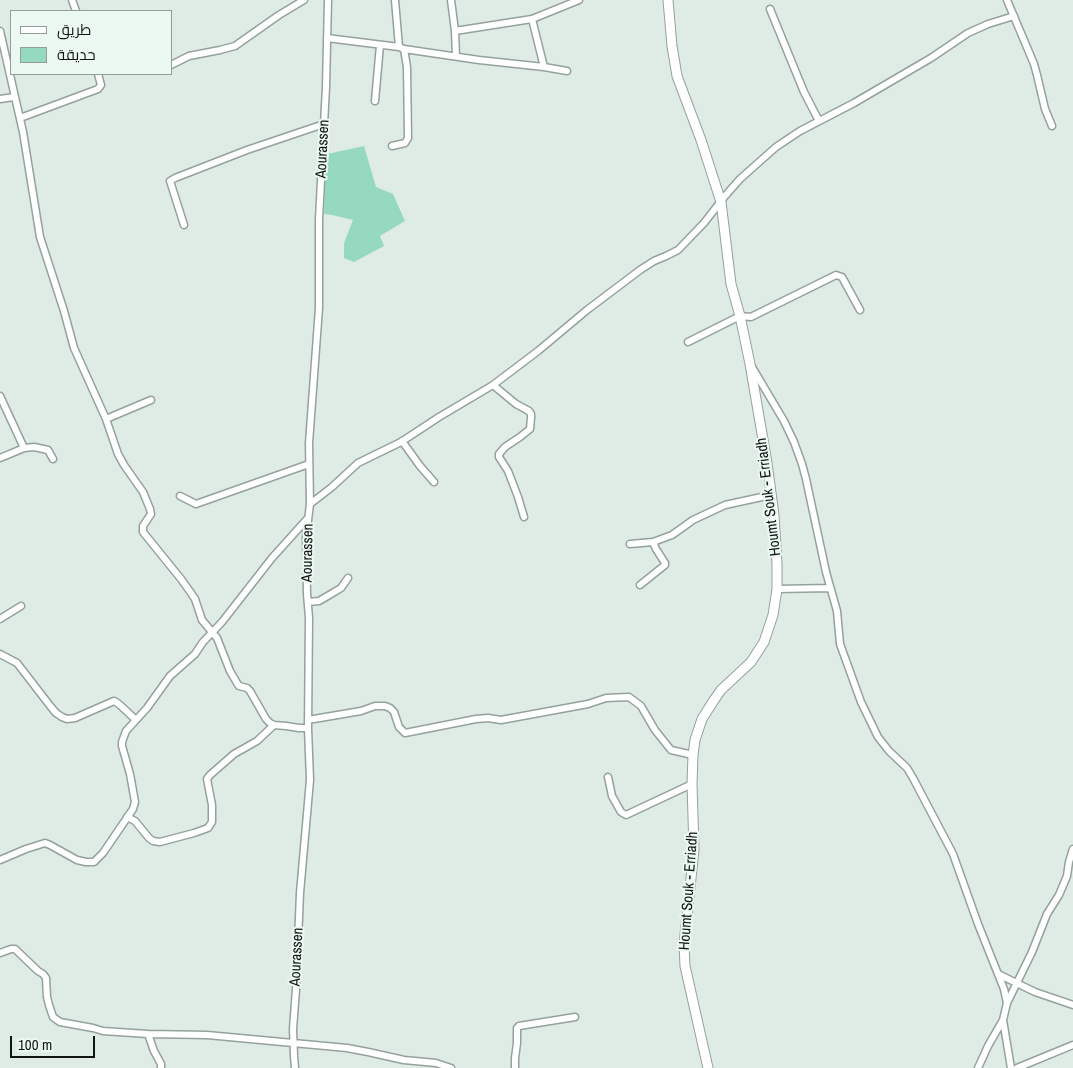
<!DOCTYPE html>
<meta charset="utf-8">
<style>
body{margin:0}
#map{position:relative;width:1073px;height:1068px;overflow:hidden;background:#dfece6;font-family:"Archivo Narrow",Cairo,sans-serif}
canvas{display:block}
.legend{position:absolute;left:10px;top:10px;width:162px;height:65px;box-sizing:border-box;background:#ecf9f3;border:1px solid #949e99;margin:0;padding:6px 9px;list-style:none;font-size:15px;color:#111513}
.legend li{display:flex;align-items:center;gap:10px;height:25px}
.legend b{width:25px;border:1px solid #949e99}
.scale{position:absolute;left:10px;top:1036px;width:85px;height:22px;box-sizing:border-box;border:2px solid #111513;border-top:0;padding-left:6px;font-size:15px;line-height:18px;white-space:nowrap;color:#111513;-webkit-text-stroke:4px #ecf9f3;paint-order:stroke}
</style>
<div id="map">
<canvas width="1073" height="1068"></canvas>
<ul class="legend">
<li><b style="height:6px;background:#fff"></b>طريق</li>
<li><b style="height:14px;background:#95dabe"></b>حديقة</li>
</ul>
<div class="scale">100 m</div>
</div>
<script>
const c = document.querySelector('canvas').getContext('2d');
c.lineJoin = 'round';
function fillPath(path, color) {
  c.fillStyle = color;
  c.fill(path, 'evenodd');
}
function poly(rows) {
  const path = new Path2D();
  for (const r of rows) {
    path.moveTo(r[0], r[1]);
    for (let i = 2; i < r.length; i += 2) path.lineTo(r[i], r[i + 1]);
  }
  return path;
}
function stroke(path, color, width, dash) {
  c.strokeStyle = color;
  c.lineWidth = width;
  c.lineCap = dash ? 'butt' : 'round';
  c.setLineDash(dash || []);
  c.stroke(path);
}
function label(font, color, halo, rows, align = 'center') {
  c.font = font + ' "Archivo Narrow",sans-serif';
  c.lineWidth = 4;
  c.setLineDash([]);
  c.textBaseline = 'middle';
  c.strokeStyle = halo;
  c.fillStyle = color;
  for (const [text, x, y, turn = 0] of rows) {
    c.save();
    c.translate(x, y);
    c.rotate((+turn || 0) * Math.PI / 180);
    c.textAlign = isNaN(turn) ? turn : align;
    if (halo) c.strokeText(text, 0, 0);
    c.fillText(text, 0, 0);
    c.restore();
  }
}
const green = poly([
 [364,146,376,187,393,194,405,221,380,236,384,246,354,262,344,258,344,243,353,220,332,215,324,214,326,161,327,154]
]);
const street = poly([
 [72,0,76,11],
 [395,0,399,47],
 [451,0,455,31,456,56],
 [1007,0,1034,64,1037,75,1045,109,1052,126],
 [770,9,804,92,819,121],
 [532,19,544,67],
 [0,31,23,132,40,237,64,311,74,348,106,419,118,454,124,465,143,492,150,509,151,514,143,526,143,532,181,579,191,593,195,599,202,620,217,638,230,671,237,683,239,686,247,688,250,691,266,719,270,723,274,725,286,726,299,728,308,728],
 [455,31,532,19,579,0],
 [327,38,399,47,404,49,479,60,544,67,567,71],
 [171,65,189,56,220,50,235,46,279,15,304,0],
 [0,99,14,97],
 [375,101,380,45],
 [20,118,98,89,101,85,98,74],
 [392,146,405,143,408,138,407,67,404,49],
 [184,225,170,181,175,178,247,150,324,124],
 [688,342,740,316,751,317,759,313,836,275,842,277,860,310],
 [752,367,784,421,794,442,802,464,806,479,826,572,837,611,840,644,861,702,878,737,889,751,907,768,913,778,953,854,978,924,1004,989,1007,1003],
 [493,385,516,404,529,411,531,414,531,418,530,429,520,437,505,447,499,454,499,457,508,471,518,497,524,517],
 [0,396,24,448],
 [106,419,151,400],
 [402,441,420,466,434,482],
 [0,458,24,448,34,447,48,450,53,459],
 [180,496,196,504,309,464],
 [310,504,332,487,358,463,401,442,439,417,493,385,538,351,587,310,640,270,654,261,666,256,678,250,704,223,725,196,740,179,776,147,800,131,854,103,931,58,968,33,988,24,1014,16],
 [630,544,653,542,672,535,693,520,725,505,771,495],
 [640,585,665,565,665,563,656,549,653,542],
 [777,589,830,588],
 [308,602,319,601,331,594,341,588,348,578],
 [0,619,21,606],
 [0,654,17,663,51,707,56,713,62,717,67,719,75,718,114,701,116,702,120,705,136,720],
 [308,720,361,711,375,706,385,706,390,708,394,712,399,727,405,733,476,719,488,718,501,720,588,704,606,698,629,697,641,706,655,730,671,750,693,755],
 [608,777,612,796,621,812,626,815,692,784],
 [127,817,135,821,149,838,153,841,160,842,194,833,208,828,212,822,212,805,207,779,210,775,234,754,257,741,274,725],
 [0,860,26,849,45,843,50,845,77,860,86,862,94,862,103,853,133,809,135,802,130,774,122,746,122,742,126,731,147,708,170,676,195,654,203,642,222,622,272,558,308,518],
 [0,953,11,949,15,949,38,971,43,974,46,978,47,997,49,1005,53,1017,60,1022,93,1028,103,1031,148,1034,207,1035,347,1048,368,1052,404,1060,436,1063,451,1068],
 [998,974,1035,992,1073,1005],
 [1003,1020,1011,1068],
 [148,1034,154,1051,161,1064,161,1068],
 [295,1068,294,1056,293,1029,296,989,300,893,310,780,308,728,309,618,307,594,306,537,310,504,309,443,319,308,319,219,326,87,328,0],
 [515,1068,515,1058,517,1043,517,1028,519,1026,575,1017],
 [978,1068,988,1046,1003,1020,1007,1003,1032,952,1047,914,1059,895,1067,876,1069,862,1073,849],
 [1017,1068,1073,1045]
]);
const secondary = poly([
 [668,0,672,46,677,76,701,140,721,202,731,284,740,316,750,364,767,463,774,515,777,564,777,589,773,615,764,642,751,662,721,690,714,700,702,719,695,740,693,755,692,784,694,850,684,944,685,966,708,1068]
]);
const streetNames = [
 ["Aourassen",323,149,-87],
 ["Houmt Souk - Erriadh",769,497,-97],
 ["Aourassen",308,553,-89],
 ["Houmt Souk - Erriadh",689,891,-86],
 ["Aourassen",297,957,-87]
];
fillPath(green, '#95dabe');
stroke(street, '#95a19b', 9);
stroke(secondary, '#95a19b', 11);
stroke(street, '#fff', 6);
stroke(secondary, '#fff', 9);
label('15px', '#111513', '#ecf9f3', streetNames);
</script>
